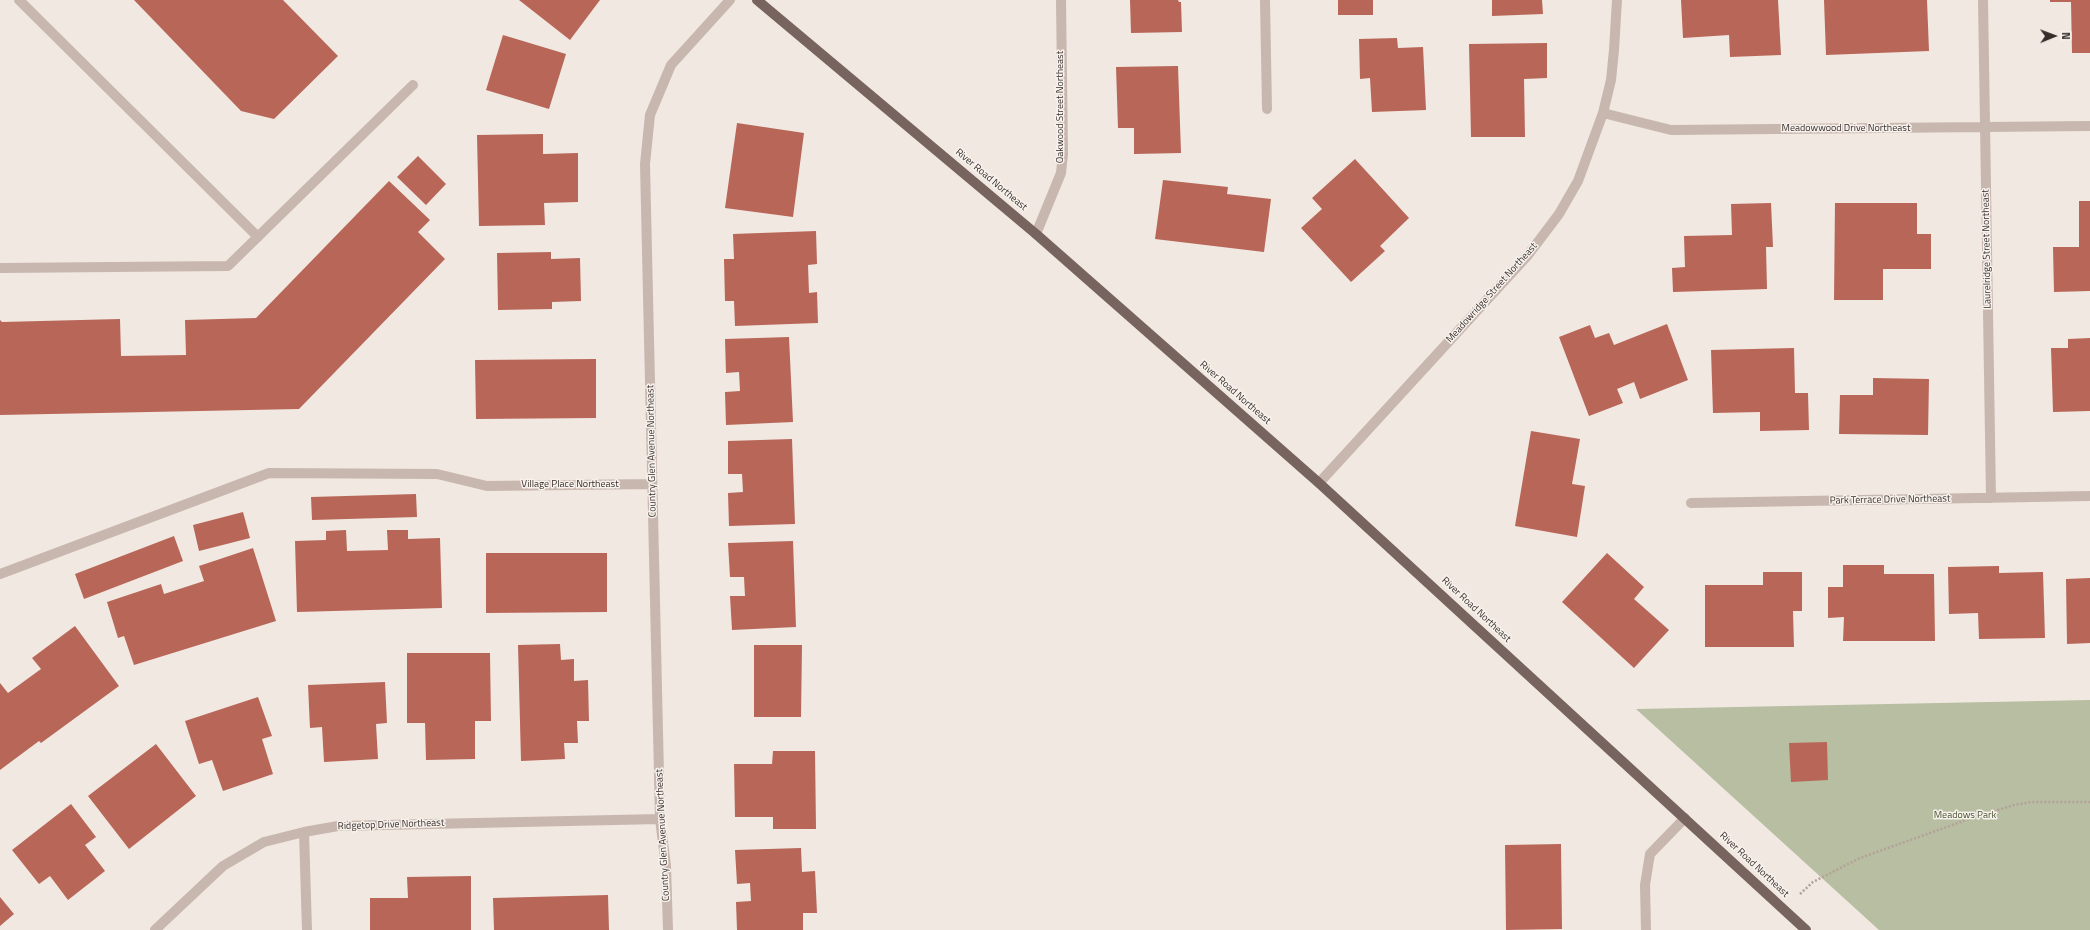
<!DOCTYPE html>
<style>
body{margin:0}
#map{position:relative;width:2090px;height:930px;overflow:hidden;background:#f1e8e1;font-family:"Titillium Web",sans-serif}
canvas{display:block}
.north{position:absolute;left:2034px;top:16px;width:40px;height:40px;-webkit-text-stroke:3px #f8f2ed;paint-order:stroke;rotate:89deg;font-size:11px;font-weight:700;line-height:16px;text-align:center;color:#372e2b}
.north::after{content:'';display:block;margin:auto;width:14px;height:18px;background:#372e2b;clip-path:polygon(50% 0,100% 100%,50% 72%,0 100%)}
</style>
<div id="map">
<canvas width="2090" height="930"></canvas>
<div class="north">N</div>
</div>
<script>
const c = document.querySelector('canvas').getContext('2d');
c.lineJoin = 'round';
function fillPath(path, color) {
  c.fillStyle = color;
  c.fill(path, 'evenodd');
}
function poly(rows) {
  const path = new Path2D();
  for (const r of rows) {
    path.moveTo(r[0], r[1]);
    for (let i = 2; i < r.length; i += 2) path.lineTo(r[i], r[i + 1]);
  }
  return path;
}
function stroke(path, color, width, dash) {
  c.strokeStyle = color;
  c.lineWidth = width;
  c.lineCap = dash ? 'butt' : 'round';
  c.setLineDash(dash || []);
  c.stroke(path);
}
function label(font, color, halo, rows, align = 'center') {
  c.font = font + ' "Titillium Web",sans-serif';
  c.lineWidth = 3;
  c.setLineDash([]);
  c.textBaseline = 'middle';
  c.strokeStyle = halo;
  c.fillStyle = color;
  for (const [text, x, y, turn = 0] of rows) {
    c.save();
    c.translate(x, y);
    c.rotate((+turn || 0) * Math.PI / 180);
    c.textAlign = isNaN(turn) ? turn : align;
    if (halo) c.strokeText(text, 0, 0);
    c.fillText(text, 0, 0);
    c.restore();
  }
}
const green = poly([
 [2090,700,2090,930,1879,930,1636,709]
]);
const building = poly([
 [134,0,283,0,338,56,274,119,241,111],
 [519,0,600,0,570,40],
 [1130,0,1178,0,1179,2,1181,2,1182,32,1131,33],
 [1338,0,1373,0,1373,15,1338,15],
 [1492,0,1542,0,1543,14,1492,16],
 [1681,0,1778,0,1781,55,1730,57,1729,35,1683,38],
 [1824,0,1927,0,1929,51,1826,55],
 [2050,0,2090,0,2090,53,2072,53,2071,2,2050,2],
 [503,35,566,54,549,109,486,90],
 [1397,38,1398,48,1423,47,1426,110,1372,112,1370,78,1360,79,1359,39],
 [1547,43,1547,78,1524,79,1525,137,1471,137,1469,44],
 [1178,66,1181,153,1134,154,1134,128,1118,128,1116,67],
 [737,123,804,133,793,217,725,208],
 [543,134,543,154,578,153,578,202,544,203,545,225,479,226,477,135],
 [418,156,446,184,426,205,397,177],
 [1355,159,1409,218,1380,246,1385,251,1351,282,1301,228,1322,209,1312,198],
 [1163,180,1228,187,1227,194,1271,199,1264,252,1155,239],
 [389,181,430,220,418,232,445,259,299,409,0,415,0,320,2,322,120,319,121,356,186,355,185,320,256,318],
 [2079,201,2090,201,2090,291,2054,292,2053,247,2079,247],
 [1771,203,1773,247,1766,247,1767,289,1673,292,1672,268,1685,267,1684,236,1732,235,1731,204],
 [1835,203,1917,203,1917,234,1931,234,1931,269,1883,269,1883,300,1834,300],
 [816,231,817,264,808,265,809,293,817,292,818,323,735,326,734,301,725,301,724,259,734,259,733,234],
 [551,252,551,259,580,258,581,301,552,302,552,309,498,310,497,253],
 [1667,324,1688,380,1640,399,1634,382,1617,389,1623,403,1589,416,1559,337,1590,325,1595,338,1609,333,1614,345],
 [789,337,793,422,726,425,725,392,740,391,739,372,726,373,725,339],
 [2090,338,2090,411,2053,412,2051,348,2068,348,2068,339],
 [1794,348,1795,393,1808,393,1809,430,1760,431,1760,412,1713,413,1711,350],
 [596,359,596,418,476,419,475,360],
 [1873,378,1929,379,1928,435,1839,434,1840,395,1873,395],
 [1531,431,1580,439,1572,484,1585,486,1577,537,1515,526],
 [792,439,795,524,729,526,728,493,743,492,742,474,728,474,728,441],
 [416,494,417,517,312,520,311,497],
 [243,512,250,538,199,551,193,525],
 [346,530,347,551,388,550,387,530,408,530,408,539,440,538,442,608,297,612,295,541,326,540,326,531],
 [174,536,183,561,84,599,75,574],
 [793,541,796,627,732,630,730,596,745,596,744,577,730,577,728,543],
 [253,548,276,621,134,665,124,636,118,638,107,602,161,584,164,594,204,581,199,566],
 [486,553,607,553,607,612,486,613],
 [1607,553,1644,587,1634,599,1669,630,1634,668,1562,602],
 [1843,565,1884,565,1884,574,1934,574,1935,641,1843,641,1844,617,1828,618,1828,587,1843,587],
 [1999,566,1999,573,2043,572,2045,638,1979,639,1978,613,1949,614,1948,567],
 [1763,572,1802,572,1802,611,1793,611,1794,647,1705,647,1705,585,1763,585],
 [2090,578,2090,643,2067,644,2066,579],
 [75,626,119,686,41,743,39,741,0,770,0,683,8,693,41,669,32,658],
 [560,644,561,660,574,659,574,681,588,680,589,721,577,721,578,743,564,743,565,759,521,761,518,645],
 [754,645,802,645,801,717,754,717],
 [407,653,490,653,491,721,475,721,475,759,426,760,425,723,407,723],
 [385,682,387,723,376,724,378,759,324,762,322,727,310,728,308,685],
 [258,697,272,736,262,739,273,774,223,791,212,760,199,764,185,721],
 [1827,742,1828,780,1791,782,1789,743],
 [156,744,196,796,129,849,88,796],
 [773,751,815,751,816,829,773,829,773,817,735,817,734,764,772,764],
 [71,804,96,837,85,845,105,871,68,900,50,876,39,884,12,850],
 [1561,844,1562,929,1506,930,1505,845],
 [801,848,802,872,815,871,817,913,803,913,803,930,737,930,736,902,751,901,750,883,737,884,735,850],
 [471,876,471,930,370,930,370,898,408,898,407,877],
 [608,895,609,930,494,930,493,898],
 [0,897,14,914,0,926]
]);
const path = poly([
 [1800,894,1813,882,1860,858,1972,818,2014,805,2032,802,2090,802]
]);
const service = poly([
 [19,0,258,237],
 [0,268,228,266,413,85]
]);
const minor = poly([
 [1265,0,1267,109],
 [1983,0,1991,498],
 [1603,113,1671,130,2090,126],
 [1036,234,1061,173,1063,154,1061,0],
 [1319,483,1528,255,1559,214,1578,181,1603,113,1611,80,1614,50,1617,0],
 [1691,503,2090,496],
 [0,574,269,473,437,474,487,486,652,484],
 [304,832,307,930],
 [155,930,223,866,264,842,304,832,338,826,660,819],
 [668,930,666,866,660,819,645,164,650,115,671,65,730,0],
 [1646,930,1645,885,1650,854,1685,818]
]);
const primary = poly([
 [757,0,1036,234,1319,483,1806,930]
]);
const streetNames = [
 ["Oakwood Street Northeast",1061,107,-90],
 ["Meadowwood Drive Northeast",1846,129],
 ["River Road Northeast",991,180,40],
 ["Laurelridge Street Northeast",1987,249,-91],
 ["Meadowridge Street Northeast",1492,293,-48],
 ["River Road Northeast",1235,393,41],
 ["Country Glen Avenue Northeast",652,451,-91],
 ["Village Place Northeast",570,485],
 ["Park Terrace Drive Northeast",1890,500,-1],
 ["River Road Northeast",1476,610,43],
 ["Ridgetop Drive Northeast",391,825,-2],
 ["Country Glen Avenue Northeast",663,835,-93],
 ["River Road Northeast",1754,865,43]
];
const parkNames = [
 ["Meadows Park",1965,816]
];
fillPath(green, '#b7bea2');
fillPath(building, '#b86658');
stroke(path, '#b3a198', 2.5, [2, 2]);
stroke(service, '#c8b7ae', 10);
stroke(minor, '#c8b7ae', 10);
stroke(primary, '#77645e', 10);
label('10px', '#372e2b', '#f8f2ed', streetNames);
label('10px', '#495232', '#f8f2ed', parkNames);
</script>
